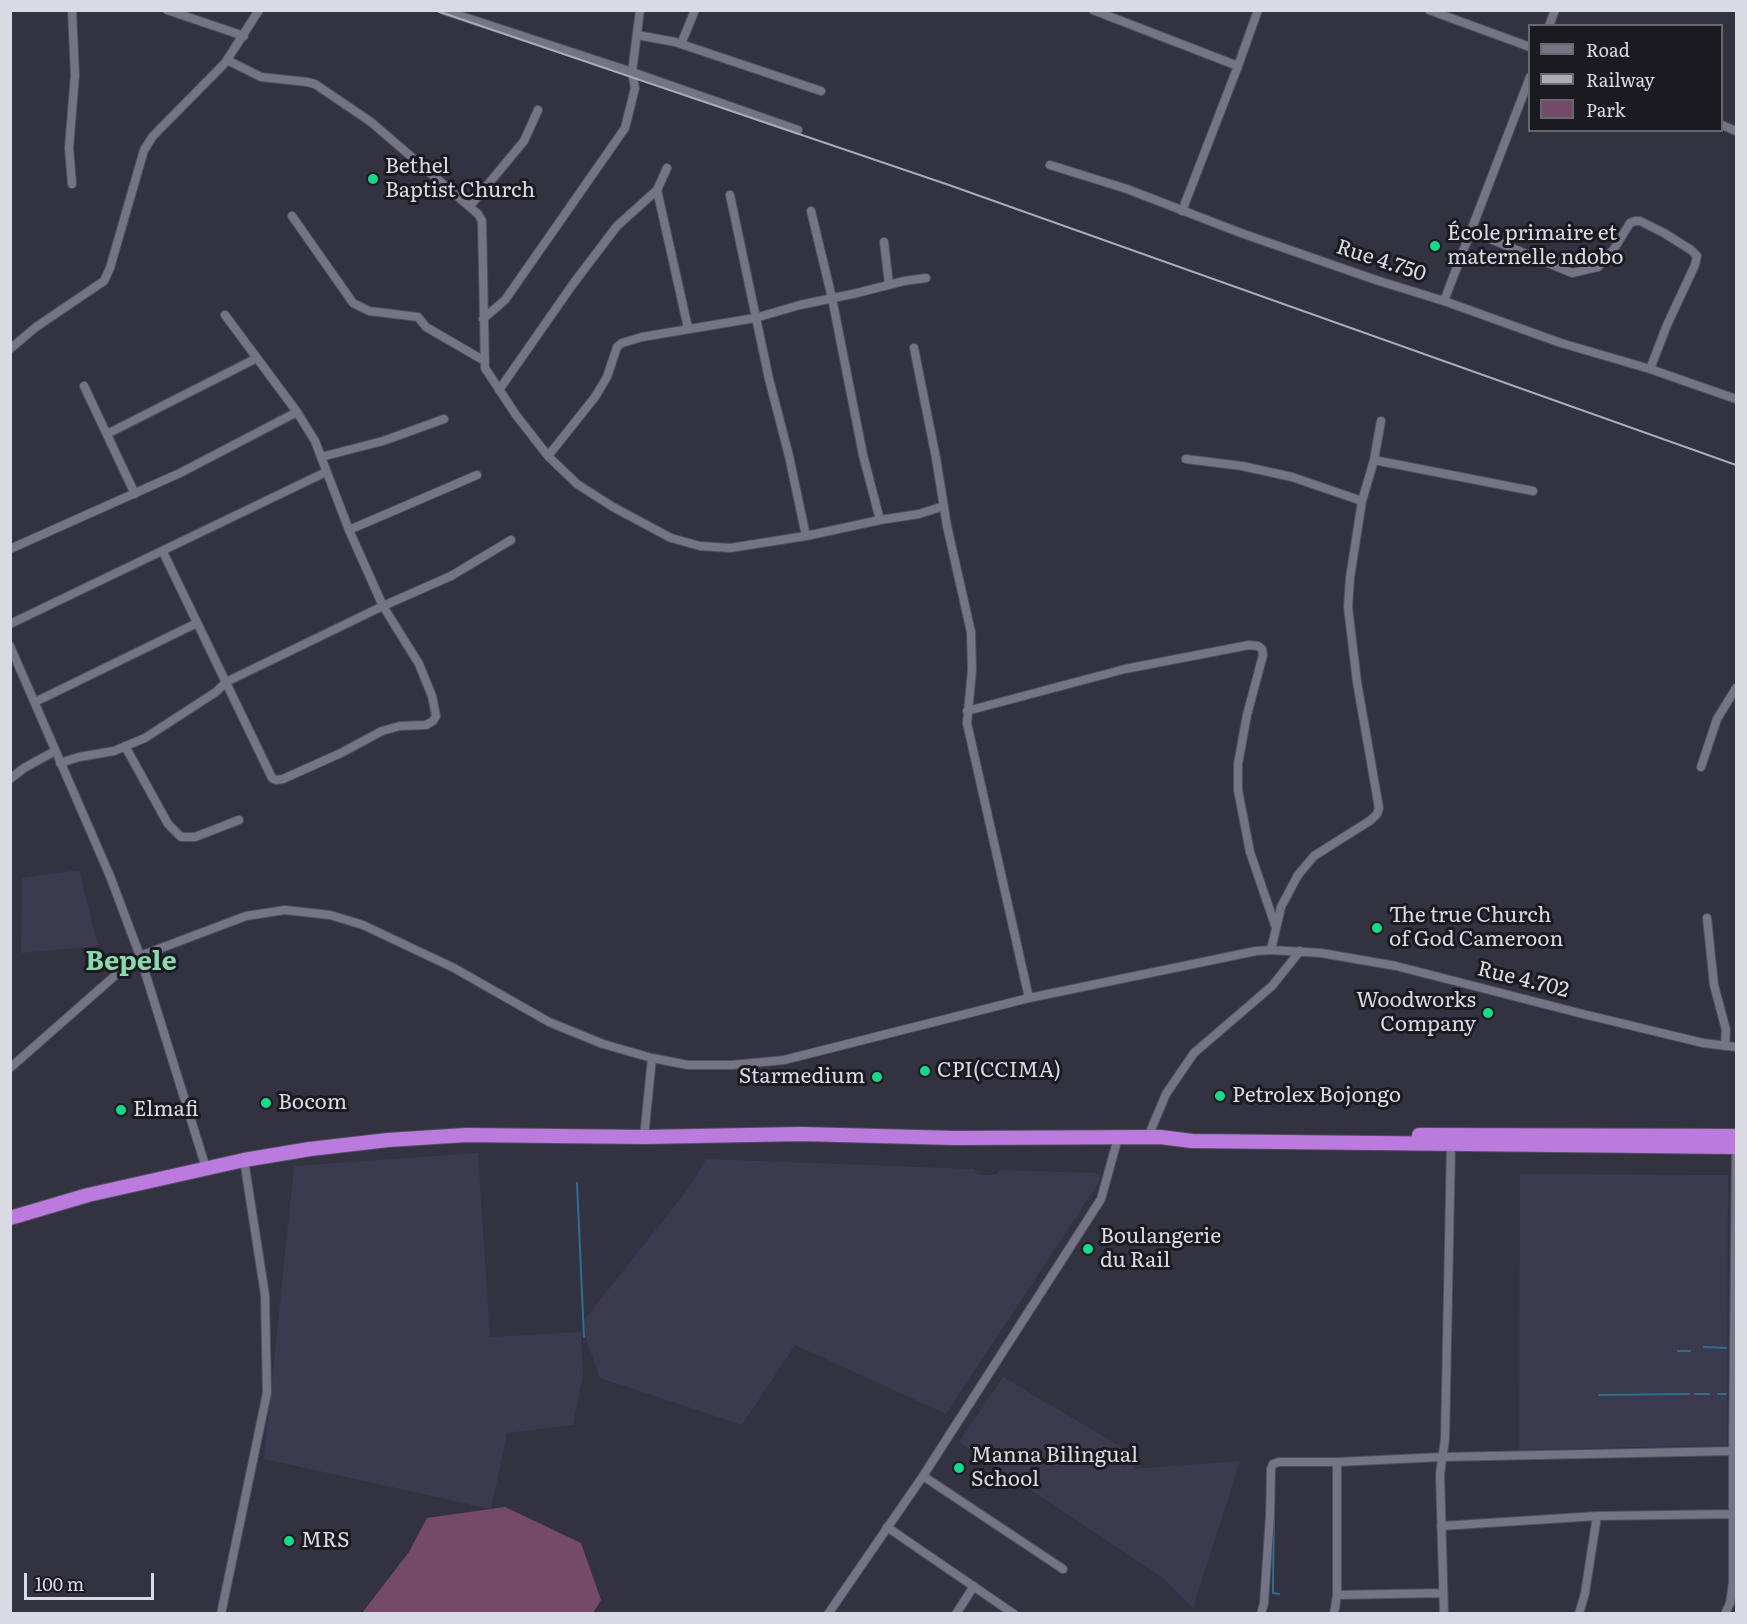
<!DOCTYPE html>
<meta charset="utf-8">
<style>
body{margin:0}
#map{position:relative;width:1747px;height:1624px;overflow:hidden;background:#323241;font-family:Literata,serif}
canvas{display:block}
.frame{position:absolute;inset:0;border:12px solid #dadae4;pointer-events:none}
.legend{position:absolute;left:1528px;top:24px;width:195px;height:108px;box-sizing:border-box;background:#1b1a21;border:2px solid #67676f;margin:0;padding:8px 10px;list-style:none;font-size:18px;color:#dadae4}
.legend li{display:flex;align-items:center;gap:12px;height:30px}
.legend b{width:30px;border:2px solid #67676f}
.scale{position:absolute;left:24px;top:1573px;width:130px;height:27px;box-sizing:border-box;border:3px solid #dadae4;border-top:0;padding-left:8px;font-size:18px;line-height:21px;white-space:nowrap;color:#dadae4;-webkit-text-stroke:4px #1b1a21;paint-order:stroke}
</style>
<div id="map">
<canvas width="1747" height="1624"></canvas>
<div class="frame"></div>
<ul class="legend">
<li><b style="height:8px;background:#747485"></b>Road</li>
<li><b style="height:8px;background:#ababb6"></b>Railway</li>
<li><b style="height:16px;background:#744a68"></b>Park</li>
</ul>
<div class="scale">100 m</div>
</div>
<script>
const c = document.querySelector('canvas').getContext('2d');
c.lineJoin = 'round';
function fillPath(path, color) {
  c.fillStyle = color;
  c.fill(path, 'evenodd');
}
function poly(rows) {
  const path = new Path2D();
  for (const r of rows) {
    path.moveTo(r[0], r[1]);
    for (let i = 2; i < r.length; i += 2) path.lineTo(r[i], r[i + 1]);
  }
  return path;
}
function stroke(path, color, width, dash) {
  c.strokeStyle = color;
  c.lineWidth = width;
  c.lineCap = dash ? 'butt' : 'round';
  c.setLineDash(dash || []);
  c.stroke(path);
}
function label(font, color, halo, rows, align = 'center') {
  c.font = font + ' Literata,serif';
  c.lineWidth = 6;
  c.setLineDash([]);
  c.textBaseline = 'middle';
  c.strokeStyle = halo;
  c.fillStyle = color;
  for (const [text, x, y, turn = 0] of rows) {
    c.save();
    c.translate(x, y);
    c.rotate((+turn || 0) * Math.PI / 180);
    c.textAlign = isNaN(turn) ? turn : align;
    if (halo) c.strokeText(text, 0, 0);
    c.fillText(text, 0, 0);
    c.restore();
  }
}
const built = poly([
 [79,870,98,946,21,953,22,878],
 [478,1153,490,1337,581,1332,583,1376,573,1425,507,1433,491,1509,264,1459,294,1166],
 [706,1159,974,1169,977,1174,981,1175,995,1175,1001,1170,1096,1173,1100,1176,1101,1179,946,1414,795,1345,742,1425,600,1378,586,1339,584,1320,689,1188],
 [1520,1174,1728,1175,1727,1445,1519,1450],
 [1003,1377,1138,1457,1133,1469,1240,1461,1193,1608,1164,1579,959,1442]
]);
const green = poly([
 [505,1507,581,1543,601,1600,593,1613,362,1613,409,1552,427,1518]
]);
const stream = poly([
 [577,1183,584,1337],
 [1704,1347,1726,1348],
 [1678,1351,1690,1351],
 [1695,1394,1709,1394],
 [1718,1394,1726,1394],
 [1599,1395,1689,1394],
 [1273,1584,1274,1510],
 [1273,1585,1273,1593,1279,1594]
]);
const street = poly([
 [72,10,75,75,69,148,72,184],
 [167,10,244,36],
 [443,10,632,72,798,130],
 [1093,10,1238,66,1258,10],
 [1429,10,1530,47],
 [1549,26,1555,10],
 [637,35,675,42,821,91],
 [681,44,695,10],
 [227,60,261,77,307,82,315,84,371,122,478,214,482,221,485,368,516,415,548,456,577,484,613,507,671,538,700,546,730,548,806,536,880,520,919,514,944,506],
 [1722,125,1736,131],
 [1050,165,1127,189,1241,233,1376,280,1444,301,1561,343,1650,369,1736,399],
 [667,168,657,190,688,328],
 [730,195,769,379,789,456,806,536],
 [470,206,524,141,538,110],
 [811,211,832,298,863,455,880,520],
 [1182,211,1238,66],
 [292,216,353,303,369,311,418,317,426,327,483,360],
 [1471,231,1572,273,1598,267,1614,249,1630,223,1635,221,1640,221,1664,233,1691,250,1697,256,1695,265,1667,325,1650,369],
 [884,242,889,284],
 [1444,301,1530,77],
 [483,319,505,300,625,128,635,88,632,72,640,10],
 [914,348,936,458,947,526,971,632,972,670,967,723,1029,998],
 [10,349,36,327,104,281,110,268,144,150,153,136,225,63,259,10],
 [84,386,135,494],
 [499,390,573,284,617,226,657,190],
 [107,434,257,358],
 [548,456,595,397,607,377,617,347,622,343,642,337,755,318,800,305,857,293,904,281,926,278],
 [321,457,383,441,444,419],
 [1186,459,1242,466,1292,477,1362,501],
 [1374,460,1533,491],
 [349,530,477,475],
 [10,549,180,473,297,412],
 [163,552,272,778,276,780,283,779,341,753,382,731,400,726,426,725,433,721,436,716,432,696,419,664,383,606,349,530,315,441,297,412,225,315],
 [10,624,326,472],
 [10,646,110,876,140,956,206,1168],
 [35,702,197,623],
 [967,711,1125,669,1249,645,1258,646,1262,649,1263,655,1247,715,1238,764,1238,790,1250,852,1276,928],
 [125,746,168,824,181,837,195,837,239,820],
 [60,763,79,757,114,751,145,738,216,692,226,682,383,606,451,576,511,540],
 [1701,767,1717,719,1736,688],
 [10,779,24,768,55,751],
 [1707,918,1714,985,1726,1030,1725,1046],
 [1271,950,1281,907,1298,875,1314,856,1371,820,1377,814,1379,808,1357,682,1348,607,1350,578,1362,501,1374,460,1381,421],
 [10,1068,118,973,140,956,246,916,285,910,330,915,363,925,454,968,549,1022,603,1044,652,1058,688,1065,732,1065,784,1060,1029,998,1256,951,1271,950,1321,953,1396,966,1579,1013,1703,1043,1736,1047],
 [644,1137,652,1058],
 [1148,1137,1166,1094,1194,1053,1272,986,1300,951],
 [1733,1451,1736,1147],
 [923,1476,1063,1569],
 [1441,1526,1597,1516,1732,1514],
 [887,1527,1014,1614],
 [1337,1595,1443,1593],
 [221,1614,267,1393,265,1295,244,1160],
 [828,1614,923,1476,1101,1199,1118,1138],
 [956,1614,974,1586],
 [1261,1614,1264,1603,1270,1516,1271,1469,1273,1464,1279,1462,1337,1462,1442,1457,1733,1451,1733,1583,1730,1603,1725,1614],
 [1334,1614,1337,1595,1337,1462],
 [1444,1614,1440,1474,1445,1439,1451,1145],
 [1579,1614,1585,1593,1597,1516]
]);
const highway = poly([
 [1419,1135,1736,1136],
 [10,1218,88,1195,244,1160,310,1149,388,1140,466,1135,644,1137,801,1134,955,1138,1160,1137,1192,1141,1736,1147]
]);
const rail = poly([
 [434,10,949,185,1736,465]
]);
const markers = [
 [373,179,6,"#18d989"],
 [1435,246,6,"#18d989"],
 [1377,928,6,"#18d989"],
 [1488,1013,6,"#18d989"],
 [925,1071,6,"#18d989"],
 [877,1077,6,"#18d989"],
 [1220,1096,6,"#18d989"],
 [266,1103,6,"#18d989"],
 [121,1110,6,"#18d989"],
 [1088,1249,6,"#18d989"],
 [959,1468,6,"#18d989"],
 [289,1541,6,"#18d989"]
];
const poiNames = [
 ["Bethel",385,167],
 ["Baptist Church",385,191],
 ["École primaire et",1447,234],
 ["maternelle ndobo",1447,258],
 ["The true Church",1389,916],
 ["of God Cameroon",1389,940],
 ["Woodworks",1476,1001,"right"],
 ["Company",1476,1025,"right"],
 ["CPI(CCIMA)",937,1071],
 ["Starmedium",865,1077,"right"],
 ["Petrolex Bojongo",1232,1096],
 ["Bocom",278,1103],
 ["Elmafi",133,1110],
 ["Boulangerie",1100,1237],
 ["du Rail",1100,1261],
 ["Manna Bilingual",971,1456],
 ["School",971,1480],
 ["MRS",301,1541]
];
const streetNames = [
 ["Rue 4.750",1381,261,18],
 ["Rue 4.702",1523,980,14]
];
const districtNames = [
 ["Bepele",131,962]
];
fillPath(built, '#3b3a4f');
fillPath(green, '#744a68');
stroke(stream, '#2e6f91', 2);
stroke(street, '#504f5c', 10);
stroke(highway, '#504f5c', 16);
stroke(street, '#747485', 8);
stroke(highway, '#ba7ade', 14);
stroke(rail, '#ababb6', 2);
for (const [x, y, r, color] of markers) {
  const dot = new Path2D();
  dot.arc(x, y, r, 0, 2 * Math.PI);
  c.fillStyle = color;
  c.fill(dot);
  stroke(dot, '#1b1a21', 2);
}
label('21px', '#dadae4', '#1b1a21', poiNames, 'left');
label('21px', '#dadae4', '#1b1a21', streetNames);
label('bold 27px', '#8bd8ab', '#1b1a21', districtNames);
</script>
